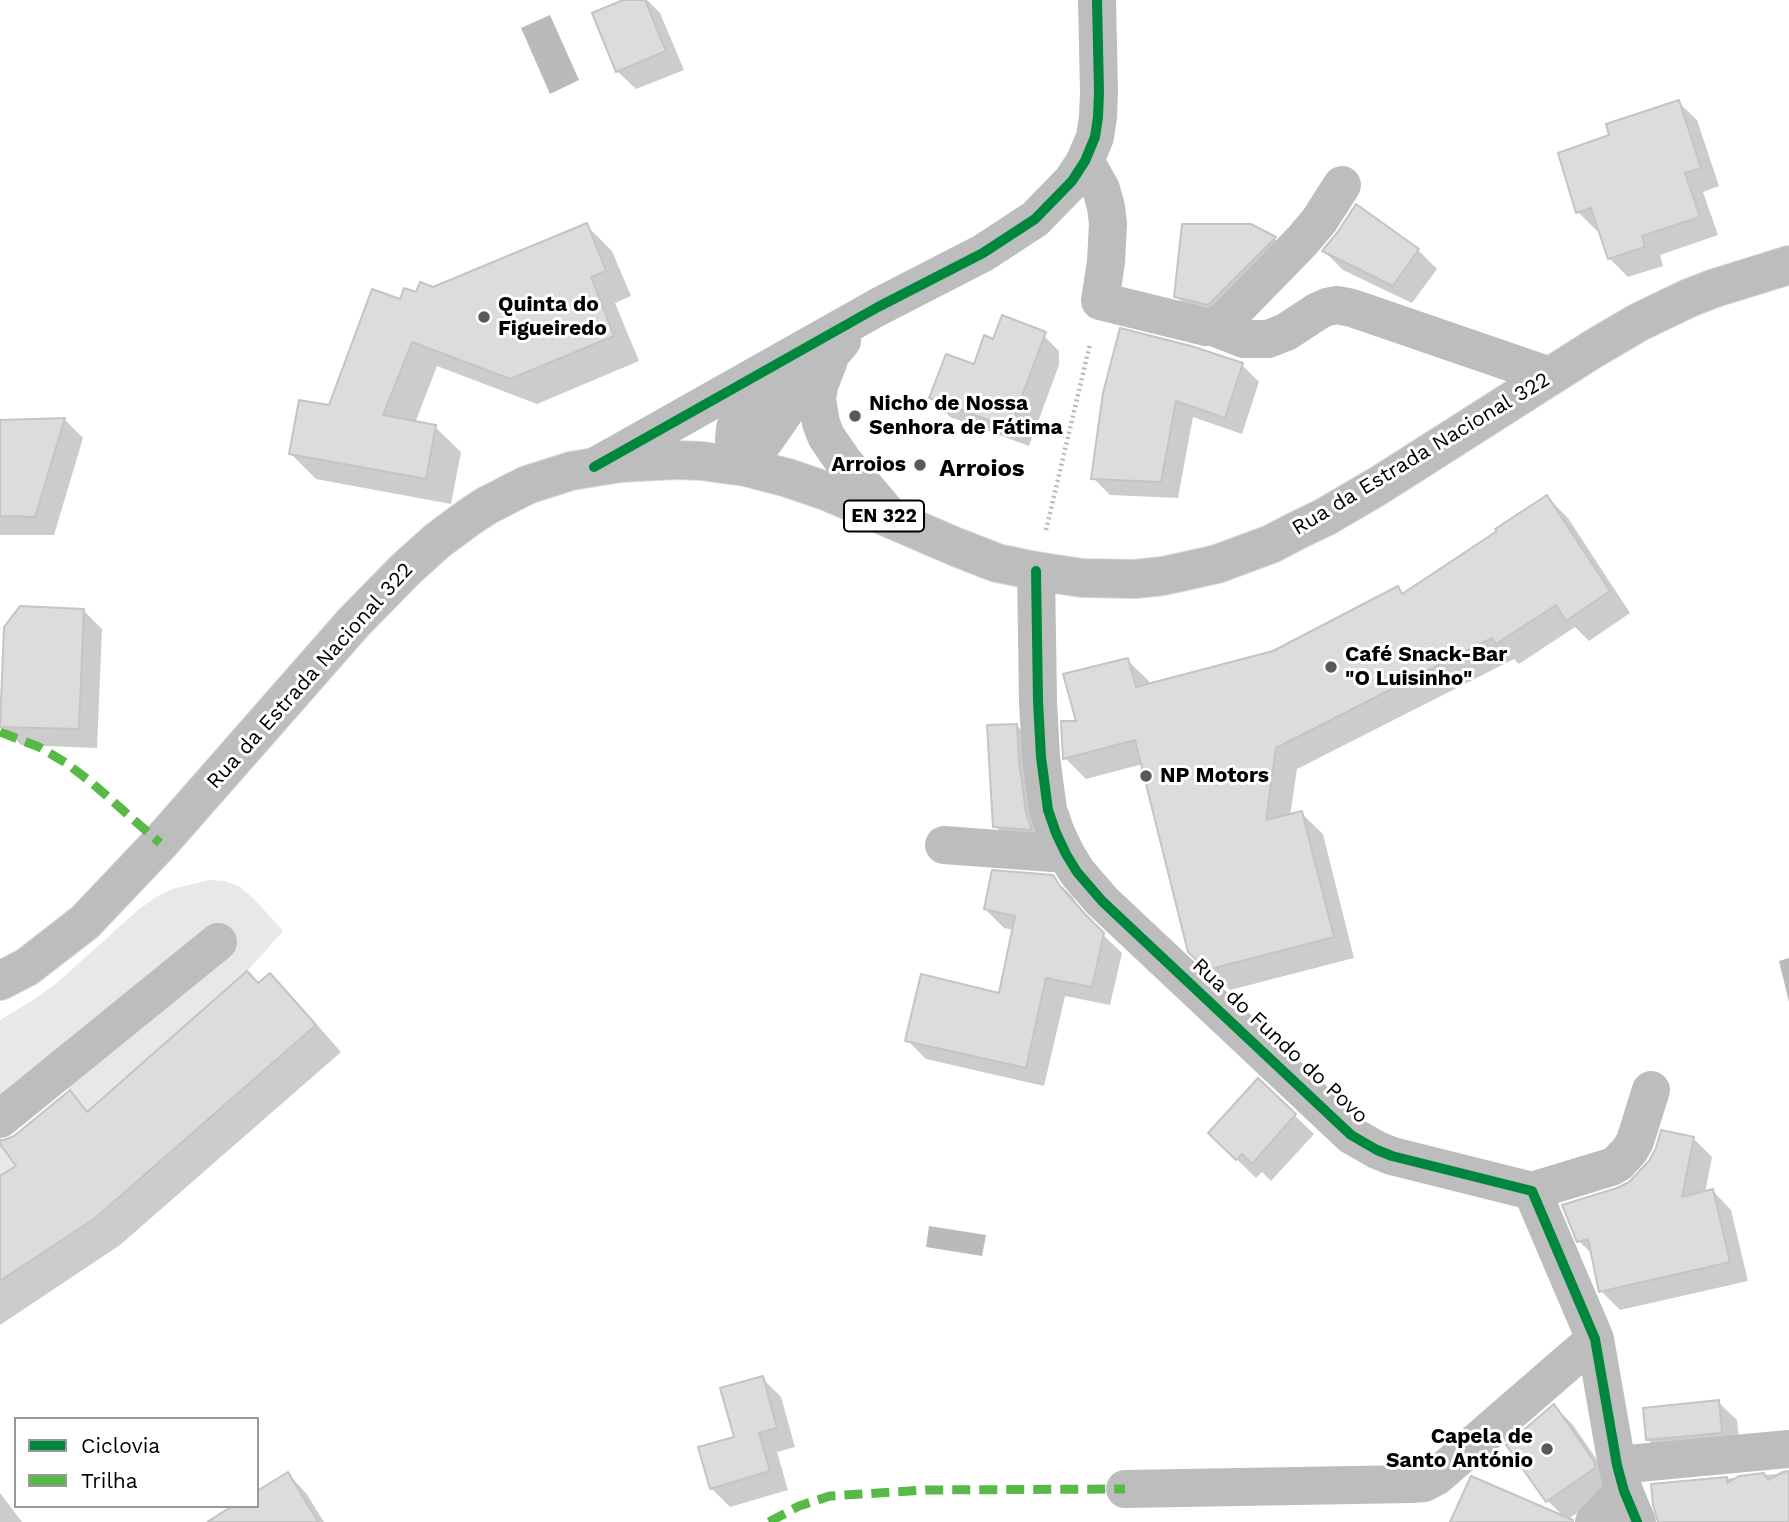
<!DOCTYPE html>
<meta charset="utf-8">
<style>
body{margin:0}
#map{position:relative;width:1789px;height:1522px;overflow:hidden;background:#fff;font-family:"Work Sans",sans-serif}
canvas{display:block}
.legend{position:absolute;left:14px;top:1417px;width:245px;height:91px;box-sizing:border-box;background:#fff;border:2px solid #999;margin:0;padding:9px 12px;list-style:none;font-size:21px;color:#000}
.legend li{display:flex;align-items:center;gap:14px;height:35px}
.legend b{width:35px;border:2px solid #999}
</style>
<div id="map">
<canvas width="1789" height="1522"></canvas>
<ul class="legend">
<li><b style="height:9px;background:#00873e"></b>Ciclovia</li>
<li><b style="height:9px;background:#58b947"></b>Trilha</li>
</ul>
</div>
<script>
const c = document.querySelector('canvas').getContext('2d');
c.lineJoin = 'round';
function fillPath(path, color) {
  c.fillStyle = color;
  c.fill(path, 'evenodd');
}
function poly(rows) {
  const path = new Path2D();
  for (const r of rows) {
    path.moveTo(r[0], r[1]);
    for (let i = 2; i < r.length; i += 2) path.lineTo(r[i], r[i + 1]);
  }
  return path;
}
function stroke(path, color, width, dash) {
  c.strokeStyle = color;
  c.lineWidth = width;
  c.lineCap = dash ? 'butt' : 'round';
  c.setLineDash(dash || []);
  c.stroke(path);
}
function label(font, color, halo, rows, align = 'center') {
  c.font = font + ' "Work Sans",sans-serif';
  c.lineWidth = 6;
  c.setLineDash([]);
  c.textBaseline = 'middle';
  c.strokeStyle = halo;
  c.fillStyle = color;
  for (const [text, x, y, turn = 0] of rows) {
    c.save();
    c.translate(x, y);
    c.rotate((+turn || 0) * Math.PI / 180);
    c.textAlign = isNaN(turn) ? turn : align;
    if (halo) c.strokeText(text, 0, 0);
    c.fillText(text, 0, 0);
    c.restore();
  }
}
const green = poly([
 [209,880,225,881,240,887,254,899,283,931,247,971,87,1112,62,1080,0,1128,0,1020,33,1000,58,982,138,910,156,897,172,889],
 [0,1144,16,1166,0,1176]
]);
const water = poly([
 [550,15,579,80,550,94,521,28],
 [1789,958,1789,1002,1779,961],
 [929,1226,986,1235,982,1256,926,1247]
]);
const shadow = poly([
 [628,0,647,0,660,13,684,70,636,89,617,71],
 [1678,102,1697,120,1719,186,1703,192,1718,235,1660,255,1663,266,1628,277,1609,258,1600,229,1597,231,1578,212,1611,136],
 [586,225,612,251,631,296,615,303,639,361,537,404,437,366,415,423,435,427,461,452,451,504,316,479,291,454,330,407,401,302],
 [1274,238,1293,257,1230,322,1195,315,1176,296],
 [1418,250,1437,269,1412,303,1343,270,1324,251],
 [1121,331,1242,365,1259,382,1242,434,1193,417,1178,498,1110,495,1093,478],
 [1040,332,1059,351,1059,365,1029,446,950,417,931,398,975,366,994,341],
 [65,420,83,438,54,535,0,535,0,422],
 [1547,497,1568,518,1630,613,1589,641,1575,627,1519,664,1514,659,1297,769,1290,816,1301,813,1323,834,1354,958,1230,990,1189,951,1143,764,1086,779,1065,758,1078,722,1127,660,1149,681,1150,685,1274,652,1398,588,1404,595],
 [83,610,102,629,97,748,21,745,2,726],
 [1017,726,1036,745,1049,848,1014,845,995,826],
 [1052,877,1072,896,1079,907,1099,931,1122,953,1110,1005,1065,996,1044,1086,926,1059,907,1040,1000,995,1014,930,1004,928,985,909],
 [270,975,296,1001,341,1052,120,1245,0,1325,0,1178,18,1166,15,1137,70,1093,89,1112],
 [1258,1080,1314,1134,1271,1181,1262,1172,1256,1178,1210,1133],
 [1693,1138,1712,1157,1705,1193,1713,1191,1731,1210,1748,1281,1620,1310,1601,1291,1593,1255,1579,1241,1618,1190],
 [762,1378,781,1397,795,1447,777,1452,788,1490,730,1507,711,1488],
 [1718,1402,1737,1420,1740,1447,1667,1458,1648,1440],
 [1554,1406,1573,1425,1612,1482,1613,1487,1567,1520,1548,1501,1509,1445],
 [1789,1473,1789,1522,1661,1522,1653,1485],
 [288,1474,306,1493,324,1522,210,1522,257,1506],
 [0,1493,22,1522,0,1522]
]);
const building = poly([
 [623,0,645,0,666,51,616,72,592,13,623,0],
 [1679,100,1701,168,1685,173,1700,217,1642,236,1645,247,1608,259,1591,208,1576,213,1558,153,1609,135,1606,124,1679,100],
 [1356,204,1419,249,1393,286,1322,251,1337,233,1356,204],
 [587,223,606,271,591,277,614,336,510,379,412,342,383,415,436,425,426,479,289,454,299,400,329,405,372,289,400,299,404,288,416,292,420,282,433,287,587,223],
 [1182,224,1251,224,1276,237,1208,305,1174,297,1182,224],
 [1002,315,1046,332,1010,428,929,398,946,354,974,364,984,335,993,339,1002,315],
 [1120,328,1191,346,1243,363,1225,418,1176,401,1161,482,1091,479,1103,393,1120,328],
 [65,418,35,517,0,516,0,420,65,418],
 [1547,495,1610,591,1566,621,1556,605,1496,644,1492,638,1276,748,1266,820,1302,811,1334,937,1207,970,1188,952,1135,740,1063,759,1061,721,1076,721,1063,674,1128,658,1136,687,1273,651,1398,586,1402,594,1497,531,1495,529,1547,495],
 [20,606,84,609,79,729,0,727,4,627,20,606],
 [1017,724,1019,760,1026,813,1032,830,993,827,987,725,1017,724],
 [992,870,1053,875,1060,886,1086,915,1104,933,1092,987,1046,978,1026,1068,905,1041,921,974,999,993,1015,916,984,909,992,870],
 [247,971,258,983,270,973,316,1025,94,1219,0,1281,0,1176,16,1166,0,1144,0,1140,4,1140,14,1136,70,1090,87,1112,247,971],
 [1258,1078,1296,1114,1252,1164,1242,1154,1236,1160,1208,1133,1258,1078],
 [1661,1130,1694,1137,1682,1197,1713,1189,1730,1262,1599,1292,1588,1239,1577,1242,1562,1205,1617,1188,1629,1182,1649,1161,1656,1148,1661,1130],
 [763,1376,777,1428,759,1433,770,1471,710,1489,698,1447,734,1437,720,1388,763,1376],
 [1719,1400,1722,1433,1646,1440,1643,1408,1719,1400],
 [1554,1404,1594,1461,1595,1468,1546,1502,1506,1445,1554,1404],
 [1789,1471,1789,1522,1658,1522,1653,1505,1651,1484,1727,1477,1727,1483,1739,1476,1764,1473,1768,1480,1783,1472,1789,1471],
 [288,1472,318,1522,207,1522,232,1506,257,1506,257,1491,288,1472],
 [1471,1476,1573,1520,1573,1522,1450,1522,1471,1476]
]);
const path = poly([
 [1046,530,1090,344]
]);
const minor = poly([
 [1085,161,1101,189,1106,207,1108,224,1106,262,1100,301,1206,327,1213,327,1224,321,1302,241,1319,221,1342,185],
 [1213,327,1244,339,1268,339,1286,332,1318,311,1327,307,1337,305,1352,308,1550,376],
 [829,360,819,386,817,399,821,423,826,436,843,461,893,520],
 [772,374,743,411,735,428,734,440,736,451,741,462,746,467,797,394,842,341],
 [594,467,878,307,983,253,1035,219,1072,181,1085,161,1095,137,1098,117,1099,92,1097,0],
 [1036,571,1038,701,1041,757,1048,810,1056,833,1066,854,1077,872,1102,901,1351,1135,1377,1150,1392,1156,1532,1191,1595,1339,1617,1465,1624,1491,1637,1522],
 [944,845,1066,854],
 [0,1119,218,942],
 [1532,1191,1611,1167,1618,1163,1630,1150,1635,1141,1651,1090],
 [1617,1465,1789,1449],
 [1125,1489,1411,1484,1424,1483,1437,1476,1595,1339],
 [1594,1522,1624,1491]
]);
const major = poly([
 [0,981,27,967,85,922,160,843,354,622,406,569,437,541,468,518,486,506,527,485,571,471,620,463,676,460,702,461,723,464,746,467,788,478,826,491,956,547,997,563,1036,571,1082,578,1135,579,1163,576,1217,564,1271,544,1298,530,1325,517,1378,486,1593,349,1639,322,1689,298,1715,288,1789,265]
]);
const quiet = poly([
 [0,732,39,747,66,763,91,782,160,843],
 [769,1522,799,1506,830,1496,926,1490,1125,1489]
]);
const cycleway = poly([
 [594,467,878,307,983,253,1035,219,1072,181,1085,161,1095,137,1098,117,1099,92,1097,0],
 [1036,571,1038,701,1041,757,1048,810,1056,833,1066,854,1077,872,1102,901,1351,1135,1377,1150,1392,1156,1532,1191,1595,1339,1617,1465,1624,1491,1637,1522]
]);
const markers = [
 [484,317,7,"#595959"],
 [855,416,7,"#595959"],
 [920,465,7,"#595959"],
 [1331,667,7,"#595959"],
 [1146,776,7,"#595959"],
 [1547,1449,7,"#595959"]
];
const shields = [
 [884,516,80]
];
const shieldNames = [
 ["EN 322",884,516]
];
const poiNames = [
 ["Quinta do",498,305],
 ["Figueiredo",498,329],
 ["Nicho de Nossa",869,404],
 ["Senhora de Fátima",869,428],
 ["Arroios",906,465,"right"],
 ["Café Snack-Bar",1345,655],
 ["\"O Luisinho\"",1345,679],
 ["NP Motors",1160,776],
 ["Capela de",1533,1437,"right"],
 ["Santo António",1533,1461,"right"]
];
const streetNames = [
 ["Rua da Estrada Nacional 322",1421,454,-31],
 ["Rua da Estrada Nacional 322",310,676,-48],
 ["Rua do Fundo do Povo",1280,1041,43]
];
const quarterNames = [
 ["Arroios",982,469]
];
fillPath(green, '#e8e8e8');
fillPath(water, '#bababa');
fillPath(shadow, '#0003');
fillPath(building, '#dcdcdc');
stroke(building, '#c4c4c4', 2);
stroke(major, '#dbdbdb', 40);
stroke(path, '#b8b8b8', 4.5, [2, 3.5]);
stroke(minor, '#bdbdbd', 38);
stroke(major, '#bdbdbd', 38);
stroke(quiet, '#58b947', 9, [18, 9]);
stroke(cycleway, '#00873e', 10);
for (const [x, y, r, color] of markers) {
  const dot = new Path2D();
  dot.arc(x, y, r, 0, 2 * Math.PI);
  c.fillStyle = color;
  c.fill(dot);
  stroke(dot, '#fff', 2.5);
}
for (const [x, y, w] of shields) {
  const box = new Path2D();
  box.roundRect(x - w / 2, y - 15.5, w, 31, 5);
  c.fillStyle = '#fff';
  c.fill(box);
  stroke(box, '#000', 2);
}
label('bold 19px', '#000', null, shieldNames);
label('bold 21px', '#000', '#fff', poiNames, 'left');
label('21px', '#000', '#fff', streetNames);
label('bold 24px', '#000', '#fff', quarterNames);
</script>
